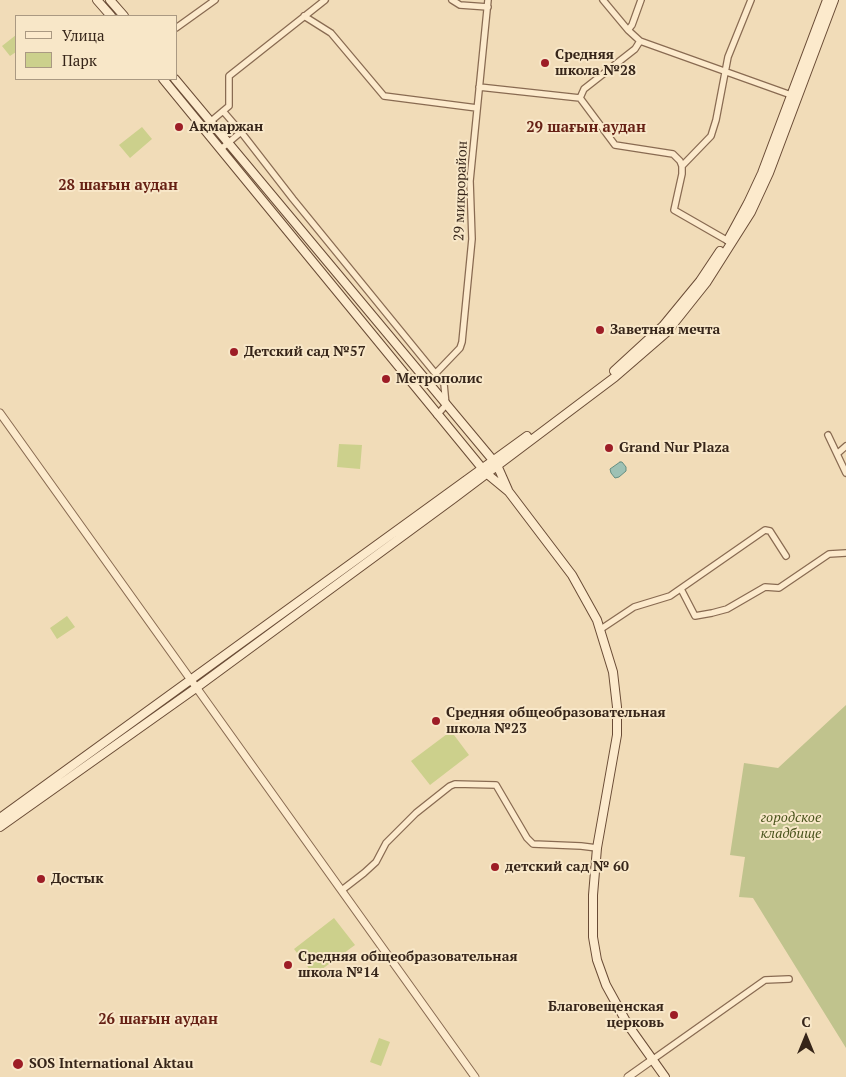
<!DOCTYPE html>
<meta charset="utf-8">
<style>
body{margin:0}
#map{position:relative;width:846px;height:1077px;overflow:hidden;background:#f1dcb8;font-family:"PT Serif",serif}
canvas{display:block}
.legend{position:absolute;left:15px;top:15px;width:162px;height:65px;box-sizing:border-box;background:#f8e7c8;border:1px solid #aa9982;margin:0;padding:6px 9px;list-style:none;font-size:15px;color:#362519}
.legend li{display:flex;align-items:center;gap:10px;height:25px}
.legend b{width:25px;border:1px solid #aa9982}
.north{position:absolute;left:781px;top:1012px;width:50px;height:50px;-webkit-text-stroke:4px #f8e7c8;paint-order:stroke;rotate:0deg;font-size:14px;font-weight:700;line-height:20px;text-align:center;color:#362519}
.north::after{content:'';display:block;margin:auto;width:18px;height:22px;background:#362519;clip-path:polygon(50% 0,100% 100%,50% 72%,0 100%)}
</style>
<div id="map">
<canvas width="846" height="1077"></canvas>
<ul class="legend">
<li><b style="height:6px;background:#fceacc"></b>Улица</li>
<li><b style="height:14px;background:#ccd08c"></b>Парк</li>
</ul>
<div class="north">С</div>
</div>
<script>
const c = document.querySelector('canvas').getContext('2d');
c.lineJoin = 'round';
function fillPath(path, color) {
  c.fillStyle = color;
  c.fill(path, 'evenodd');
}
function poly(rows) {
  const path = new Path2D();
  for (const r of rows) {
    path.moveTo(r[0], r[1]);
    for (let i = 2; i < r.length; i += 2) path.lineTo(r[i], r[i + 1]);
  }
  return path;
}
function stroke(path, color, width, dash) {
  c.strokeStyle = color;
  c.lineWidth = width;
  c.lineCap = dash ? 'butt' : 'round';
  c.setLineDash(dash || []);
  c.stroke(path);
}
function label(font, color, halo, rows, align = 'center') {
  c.font = font + ' "PT Serif",serif';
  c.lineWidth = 4;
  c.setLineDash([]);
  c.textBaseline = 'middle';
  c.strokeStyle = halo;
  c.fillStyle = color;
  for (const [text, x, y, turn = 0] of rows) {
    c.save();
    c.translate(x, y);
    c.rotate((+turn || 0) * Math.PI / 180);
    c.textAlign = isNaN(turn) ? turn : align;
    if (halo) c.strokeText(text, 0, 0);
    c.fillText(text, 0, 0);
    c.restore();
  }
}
const green = poly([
 [16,35,16,52,10,56,2,46],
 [142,127,152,139,130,158,119,145],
 [339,444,362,445,360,469,337,467],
 [67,616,75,627,57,639,50,628],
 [451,731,469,755,430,785,411,761],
 [334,918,355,945,314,975,294,949],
 [379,1038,390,1042,381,1066,370,1062]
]);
const cemetery = poly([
 [846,705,846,1048,753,898,739,897,745,857,730,855,744,763,778,768]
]);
const water = poly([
 [620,462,622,462,626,467,626,471,619,477,615,478,611,473,610,469,620,462]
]);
const minor = poly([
 [452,0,460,5,488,7],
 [603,0,628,30,640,41,791,95],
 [304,16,331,33,384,96,477,108],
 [176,28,215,0],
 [628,30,632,25,641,0],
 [479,87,580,98,615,145,673,154,680,161,682,166,682,174,674,210,728,241],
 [580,98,584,89,635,49,640,41],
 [223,111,241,132],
 [210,122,229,106,229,76,325,0],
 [221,149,241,132,293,199,444,384,446,405,437,415],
 [682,166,711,136,716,120,728,57,751,0],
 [436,373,460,348,462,342,472,239,470,181,488,0],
 [828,435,837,454,846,446],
 [837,454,846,473],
 [681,589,695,616,712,613,727,609,765,587,779,588,829,554,846,553],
 [601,629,634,607,670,596,765,530,770,531,786,556],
 [342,890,364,873,376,862,386,843,416,813,450,786,455,784,496,785,527,838,533,844,581,846,597,848],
 [652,1060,765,980,789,979]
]);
const tertiary = poly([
 [0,413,475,1077],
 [628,1077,652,1060]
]);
const secondary = poly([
 [97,0,111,16],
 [110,0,124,16],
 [163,79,486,473,509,492,572,575,597,620,613,672,617,707,617,735,597,848,593,895,593,937,597,960,606,985,628,1025,665,1077],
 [175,79,497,465,508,490],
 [728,240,748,203,762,173,827,0],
 [614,371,663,326,700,281,720,251],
 [0,818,527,436],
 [0,827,196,688,453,499,615,377,667,332,706,283,751,212,769,173,834,0]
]);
const markers = [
 [545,63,5,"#9d1d26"],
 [179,127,5,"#9d1d26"],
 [600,330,5,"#9d1d26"],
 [234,352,5,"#9d1d26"],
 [386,379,5,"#9d1d26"],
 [609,448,5,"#9d1d26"],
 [436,721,5,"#9d1d26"],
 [495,867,5,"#9d1d26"],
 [41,879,5,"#9d1d26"],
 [288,965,5,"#9d1d26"],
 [674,1015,5,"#9d1d26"],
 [18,1064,6,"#9d1d26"]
];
const poiNames = [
 ["Средняя",555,55],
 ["школа №28",555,71],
 ["Ақмаржан",189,127],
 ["Заветная мечта",610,330],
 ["Детский сад №57",244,352],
 ["Метрополис",396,379],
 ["Grand Nur Plaza",619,448],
 ["Средняя общеобразовательная",446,713],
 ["школа №23",446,729],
 ["детский сад № 60",505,867],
 ["Достык",51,879],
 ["Cредняя общеобразовательная",298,957],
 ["школа №14",298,973],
 ["Благовещенская",664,1007,"right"],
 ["церковь",664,1023,"right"],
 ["SOS International Aktau",29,1064]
];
const streetNames = [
 ["29 микрорайон",461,191,-88]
];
const parkNames = [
 ["городское",791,818],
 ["кладбище",791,834]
];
const neighbourhoodNames = [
 ["29 шағын аудан",586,128],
 ["28 шағын аудан",118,186],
 ["26 шағын аудан",158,1020]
];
fillPath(green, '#ccd08c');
fillPath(cemetery, '#c0c38d');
fillPath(water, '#9ec1b4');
stroke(water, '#658e81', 1);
stroke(minor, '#896b52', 8);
stroke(tertiary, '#896b52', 9);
stroke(secondary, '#6a4c36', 10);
stroke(minor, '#fceacc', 5.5);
stroke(tertiary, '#fceacc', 7);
stroke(secondary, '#fceacc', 8);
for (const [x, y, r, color] of markers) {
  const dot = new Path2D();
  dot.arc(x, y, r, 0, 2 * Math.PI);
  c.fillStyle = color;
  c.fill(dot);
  stroke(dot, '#f8e7c8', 2);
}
label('bold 14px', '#362519', '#f8e7c8', poiNames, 'left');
label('14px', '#362519', '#f8e7c8', streetNames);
label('italic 14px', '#4a541d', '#f8e7c8', parkNames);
label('bold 15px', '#662014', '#f8e7c8', neighbourhoodNames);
</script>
